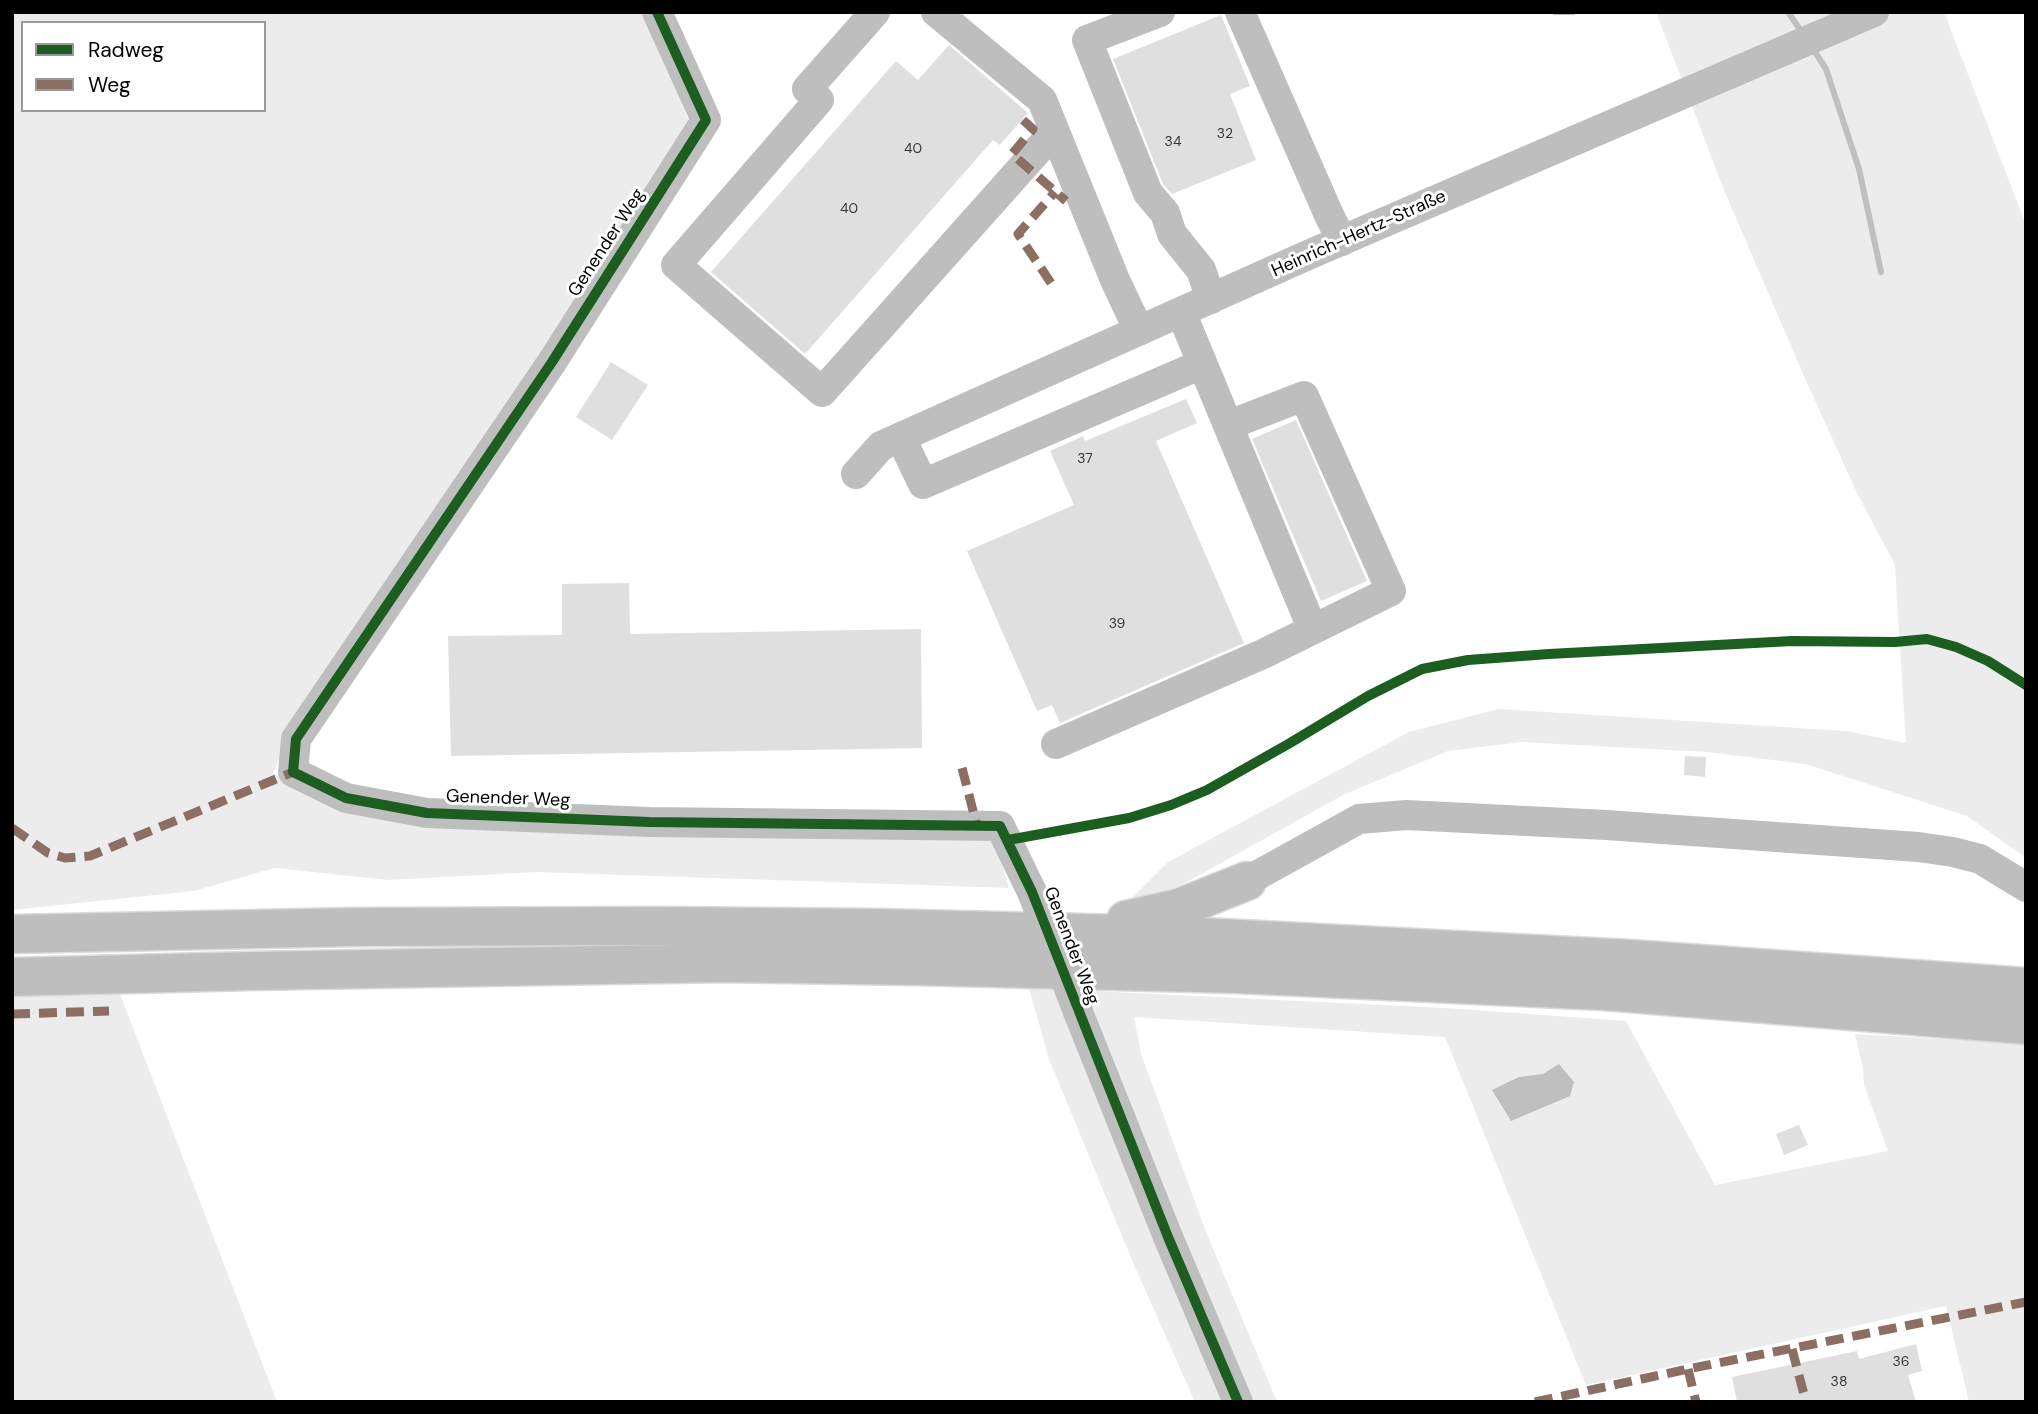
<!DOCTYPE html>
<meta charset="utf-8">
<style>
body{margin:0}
#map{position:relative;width:2038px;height:1414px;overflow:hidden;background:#fff;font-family:"DM Sans",sans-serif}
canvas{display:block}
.frame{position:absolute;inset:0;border:14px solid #000;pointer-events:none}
.legend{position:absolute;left:21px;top:21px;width:245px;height:91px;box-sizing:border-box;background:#fff;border:2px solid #999;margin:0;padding:9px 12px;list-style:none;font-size:21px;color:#000}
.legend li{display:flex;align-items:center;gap:14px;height:35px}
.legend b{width:35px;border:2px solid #999}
</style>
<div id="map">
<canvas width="2038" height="1414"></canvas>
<div class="frame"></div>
<ul class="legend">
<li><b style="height:9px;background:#1b5e20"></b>Radweg</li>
<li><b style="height:9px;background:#8d6e63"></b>Weg</li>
</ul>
</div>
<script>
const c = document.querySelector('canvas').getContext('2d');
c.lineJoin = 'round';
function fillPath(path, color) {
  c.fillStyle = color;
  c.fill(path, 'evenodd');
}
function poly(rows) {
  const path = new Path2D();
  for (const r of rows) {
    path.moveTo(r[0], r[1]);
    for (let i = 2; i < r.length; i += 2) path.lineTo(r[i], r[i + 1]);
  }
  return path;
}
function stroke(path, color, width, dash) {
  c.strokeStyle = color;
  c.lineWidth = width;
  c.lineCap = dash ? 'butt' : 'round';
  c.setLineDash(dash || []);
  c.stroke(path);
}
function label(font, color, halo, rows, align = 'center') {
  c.font = font + ' "DM Sans",sans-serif';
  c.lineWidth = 6;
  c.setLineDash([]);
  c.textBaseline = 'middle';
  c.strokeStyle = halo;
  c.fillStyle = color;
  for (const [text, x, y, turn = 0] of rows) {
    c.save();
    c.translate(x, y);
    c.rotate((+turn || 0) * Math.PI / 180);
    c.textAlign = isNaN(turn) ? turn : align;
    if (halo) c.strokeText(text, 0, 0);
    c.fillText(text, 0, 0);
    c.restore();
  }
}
const green = poly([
 [12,12,647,12,691,127,290,734,273,773,295,787,351,811,994,836,1009,888,536,872,389,880,274,868,194,891,12,910],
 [23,23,264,23,264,110,23,110],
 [1656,12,1944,12,2026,225,2026,858,1967,816,1806,764,1706,752,1522,742,1448,751,1343,795,1151,902,1128,902,1168,862,1409,732,1499,709,1846,731,1906,743,1895,565,1857,493,1804,376,1724,190],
 [1029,988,1446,1008,1626,1021,1715,1185,1888,1151,1864,1085,1863,1068,1855,1034,2026,1044,2026,1402,1969,1402,1946,1306,1586,1385,1445,1037,1134,1017,1141,1054,1206,1232,1277,1402,1195,1402,1132,1260,1049,1059],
 [118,989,277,1402,12,1402,12,991]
]);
const water = poly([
 [1559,1064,1574,1082,1570,1096,1511,1121,1492,1090,1519,1077,1543,1074]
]);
const stream = poly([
 [1555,12,1573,12],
 [1788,12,1803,34],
 [1813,49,1826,69,1859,169,1881,272]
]);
const building = poly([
 [1221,15,1250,86,1230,94,1256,160,1172,194,1163,184,1113,59],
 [949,45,1028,113,1000,145,993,140,805,354,711,272,896,61,918,80],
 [611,362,648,385,612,440,576,417],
 [1186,399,1197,423,1156,441,1244,643,1060,723,1052,705,1037,711,967,551,1074,505,1050,451,1083,436,1085,441],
 [1296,420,1367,581,1321,601,1252,439],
 [629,583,630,634,921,629,922,748,451,756,448,636,562,635,562,584],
 [1685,756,1706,757,1705,777,1684,775],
 [1799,1125,1808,1145,1784,1155,1776,1134],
 [1916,1344,1922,1371,1908,1375,1916,1402,1737,1402,1732,1377,1857,1351,1859,1359]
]);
const minor = poly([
 [657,12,706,120,552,362,296,739,293,772,346,798,427,813,649,822,1000,826,1032,892],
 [875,12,807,89,819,100,676,265,822,392,1054,132],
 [936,12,1042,100,1115,280,1139,331],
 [1160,12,1087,40,1148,193,1165,213,1172,234,1201,270,1211,299],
 [1240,12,1329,215,1342,241],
 [1181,312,1312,628],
 [901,438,923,484,1202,364],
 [856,474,881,446,1308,255,1874,12],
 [1056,744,1263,654,1391,591,1304,396,1229,425],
 [1247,881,1359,819,1406,815,1606,825,1918,847,1953,852,1980,859,2026,887],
 [1078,1012,1168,1237,1238,1402]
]);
const highway = poly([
 [1126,920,1179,908,1247,881],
 [12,934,356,927,659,926,878,928,1163,935,1630,959,2026,987],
 [12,977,250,971,723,963,914,966,1237,974,1604,991,2026,1025]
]);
const minorBridge = poly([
 [1032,892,1078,1012]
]);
const quiet = poly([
 [1023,120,1033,129,1012,154,1066,201],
 [1051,283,1018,234,1055,192],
 [962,768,977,826],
 [12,828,48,853,65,858,90,856,293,772],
 [12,1014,109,1011],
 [1792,1349,1806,1402],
 [1688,1369,1696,1402],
 [1535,1402,1688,1369,2026,1302]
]);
const cycleway = poly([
 [657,12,706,120,552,362,296,739,293,772,346,798,427,813,649,822,1000,826,1032,892,1168,1237,1238,1402],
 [1008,840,1129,818,1171,805,1207,790,1290,743,1368,696,1422,669,1468,660,1549,654,1792,641,1895,642,1927,639,1956,647,1988,661,2026,685]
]);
const numberNames = [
 ["32",1225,134],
 ["34",1173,142],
 ["40",913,149],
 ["40",849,209],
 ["37",1085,459],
 ["39",1117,624],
 ["36",1901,1362],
 ["38",1839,1382]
];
const streetNames = [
 ["Heinrich-Hertz-Straße",1359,234,-24],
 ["Genender Weg",607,243,-57],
 ["Genender Weg",508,799,2],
 ["Genender Weg",1071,946,69]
];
fillPath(green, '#ececec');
fillPath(water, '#bfbfbf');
stroke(stream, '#bfbfbf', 6);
fillPath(building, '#dfdfdf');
stroke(highway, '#dbdbdb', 41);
stroke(minor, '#bebebe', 30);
stroke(highway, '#bebebe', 38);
stroke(minorBridge, '#bebebe', 30);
stroke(quiet, '#8d6e63', 9, [18, 9]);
stroke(cycleway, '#1b5e20', 10);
label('14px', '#383838', null, numberNames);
label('18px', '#000', '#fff', streetNames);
</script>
